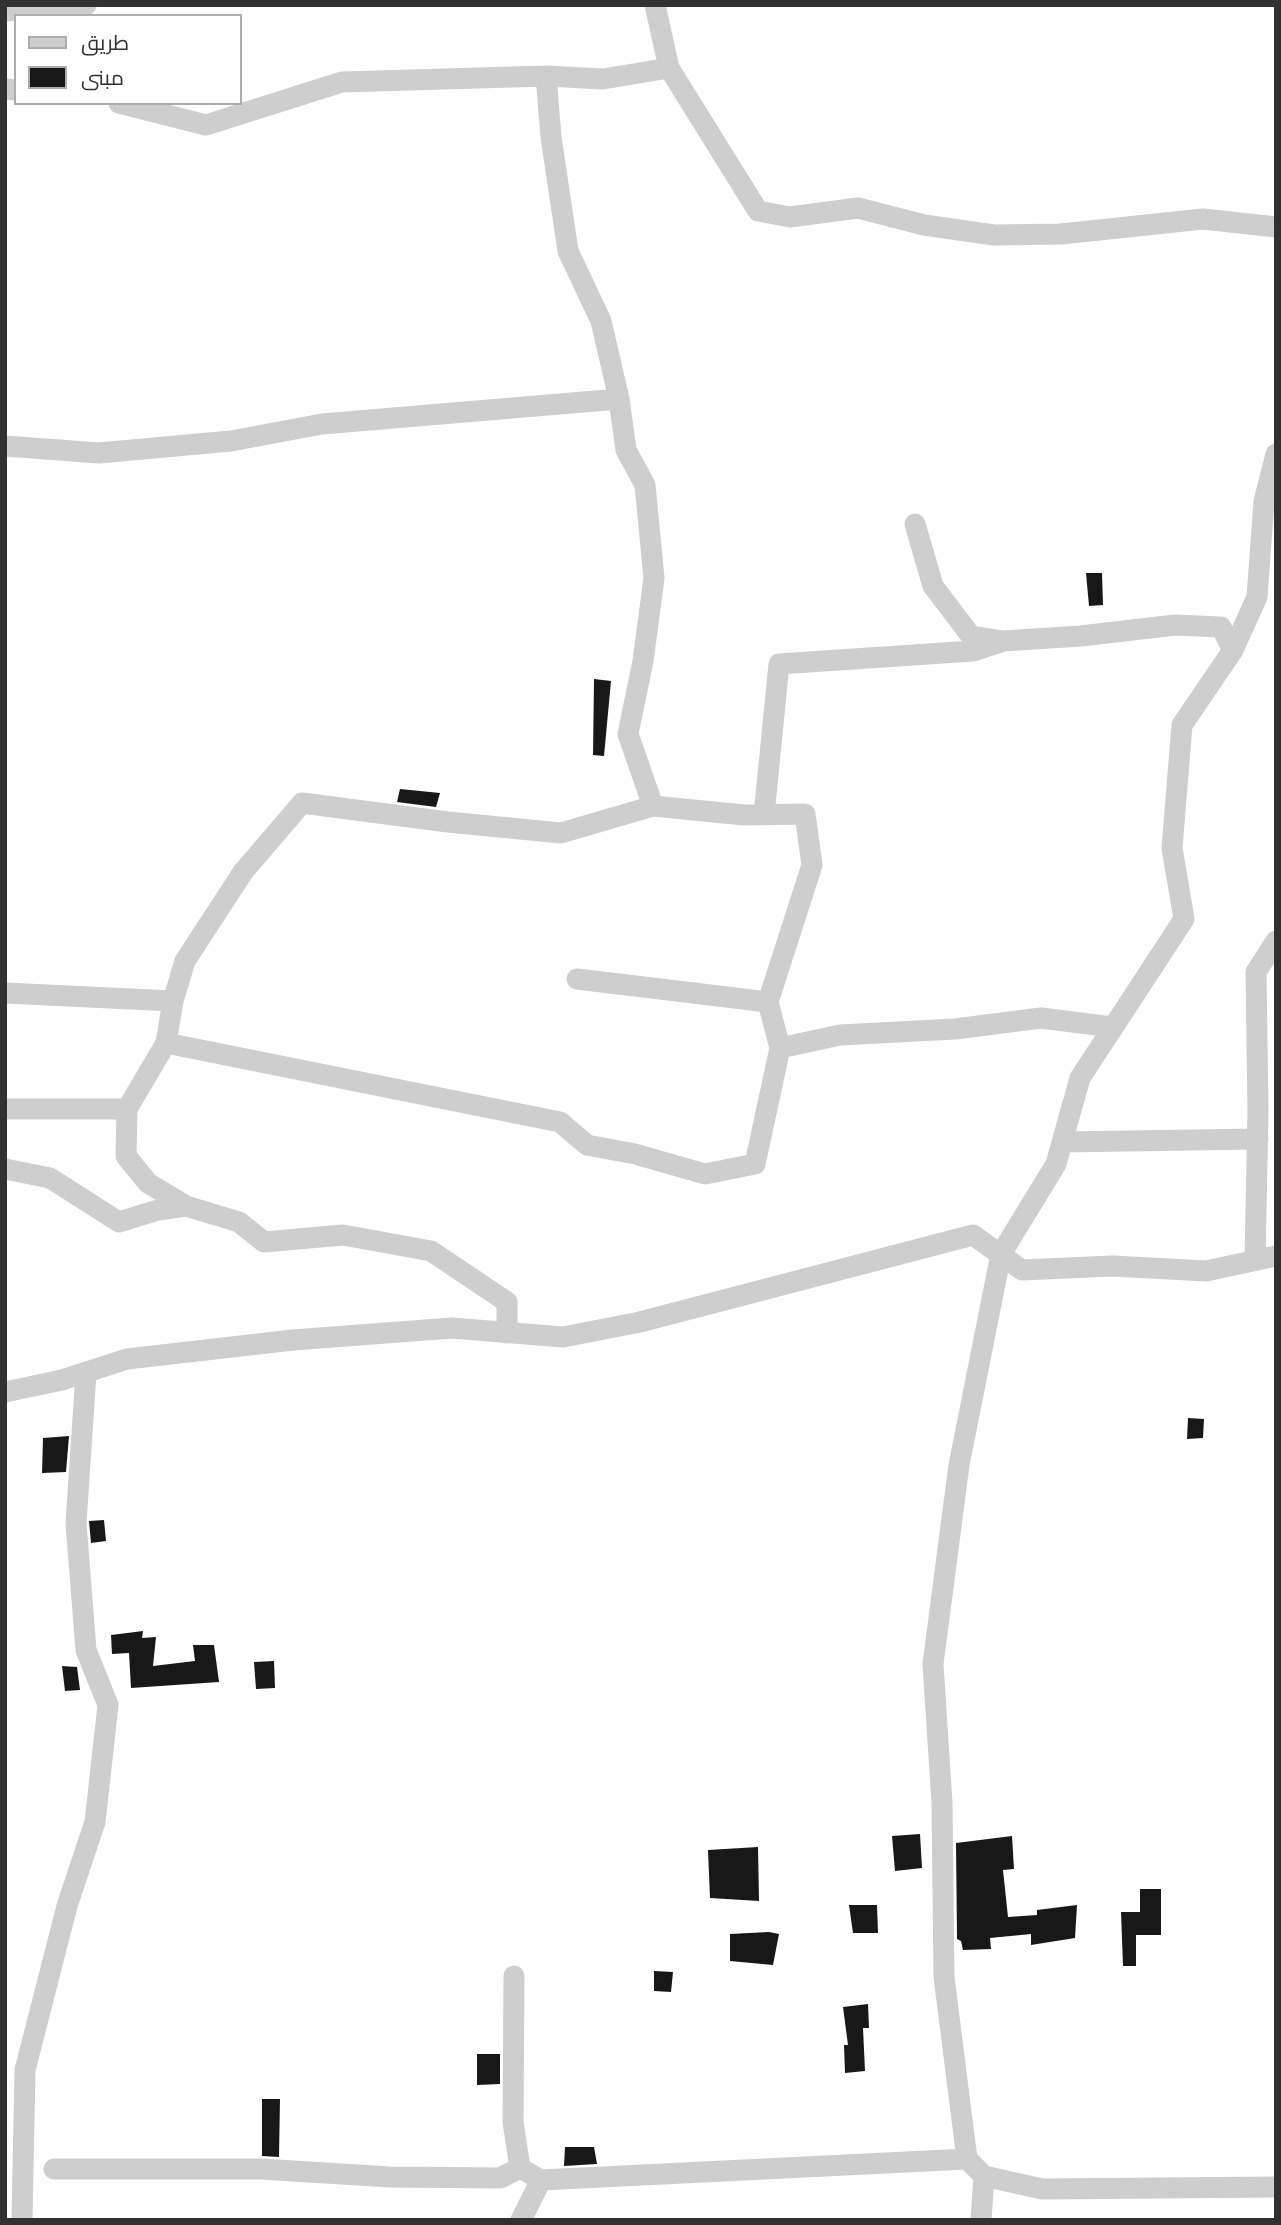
<!DOCTYPE html>
<meta charset="utf-8">
<style>
body{margin:0}
#map{position:relative;width:1281px;height:2225px;overflow:hidden;background:#fff;font-family:Inter,Cairo,sans-serif}
canvas{display:block}
.frame{position:absolute;inset:0;border:7px solid #313131;pointer-events:none}
.legend{position:absolute;left:14px;top:14px;width:228px;height:91px;box-sizing:border-box;background:#fff;border:2px solid #adadad;margin:0;padding:9px 12px;list-style:none;font-size:21px;color:#313131}
.legend li{display:flex;align-items:center;gap:14px;height:35px}
.legend b{width:35px;border:2px solid #adadad}
</style>
<div id="map">
<canvas width="1281" height="2225"></canvas>
<div class="frame"></div>
<ul class="legend">
<li><b style="height:9px;background:#cecece"></b>طريق</li>
<li><b style="height:19px;background:#181818"></b>مبنى</li>
</ul>
</div>
<script>
const c = document.querySelector('canvas').getContext('2d');
c.lineJoin = 'round';
function fillPath(path, color) {
  c.fillStyle = color;
  c.fill(path, 'evenodd');
}
function poly(rows) {
  const path = new Path2D();
  for (const r of rows) {
    path.moveTo(r[0], r[1]);
    for (let i = 2; i < r.length; i += 2) path.lineTo(r[i], r[i + 1]);
  }
  return path;
}
function stroke(path, color, width, dash) {
  c.strokeStyle = color;
  c.lineWidth = width;
  c.lineCap = dash ? 'butt' : 'round';
  c.setLineDash(dash || []);
  c.stroke(path);
}
const building = poly([
 [1086,573,1102,573,1103,605,1089,606],
 [594,679,611,681,604,756,593,755],
 [400,789,440,793,436,807,397,802],
 [1188,1418,1204,1419,1203,1438,1187,1439],
 [69,1436,66,1472,42,1473,43,1438],
 [104,1520,106,1541,91,1543,89,1521],
 [143,1631,142,1638,156,1637,153,1666,195,1661,193,1645,214,1645,219,1682,131,1688,129,1653,112,1654,111,1635],
 [274,1661,275,1688,256,1689,254,1662],
 [62,1666,77,1667,80,1690,65,1691],
 [920,1834,922,1868,895,1871,892,1836],
 [1012,1836,1014,1869,1003,1870,1008,1917,1037,1915,1037,1910,1077,1905,1075,1938,1031,1945,1031,1934,990,1938,991,1949,963,1950,961,1941,957,1939,956,1843],
 [758,1847,759,1901,710,1898,708,1850],
 [1140,1889,1161,1889,1161,1935,1136,1935,1136,1966,1123,1966,1121,1912,1140,1912],
 [849,1905,877,1905,878,1933,853,1933],
 [769,1932,779,1934,773,1965,730,1961,730,1934],
 [654,1971,673,1972,671,1992,654,1991],
 [868,2004,869,2028,863,2028,865,2071,845,2073,844,2045,848,2045,843,2007],
 [477,2054,500,2054,500,2084,477,2085],
 [262,2099,280,2099,279,2157,262,2156],
 [565,2147,594,2147,597,2164,564,2166]
]);
const street = poly([
 [5,11,86,5],
 [669,68,758,211,790,217,858,208,924,225,994,235,1061,234,1203,219,1276,227],
 [5,89,16,90],
 [119,103,206,125,342,82,546,76],
 [5,446,99,453,231,441,322,424,619,399],
 [915,524,933,586,971,636,1003,641,1081,636,1175,625,1221,627,1233,650],
 [653,806,628,734,643,661,654,578,645,485,626,450,619,399,601,321,568,251,551,137,546,76,603,79,669,68,655,5],
 [764,815,779,664,973,651,1001,642],
 [577,979,768,1002],
 [5,993,173,1001],
 [166,1043,560,1122,587,1145,635,1154,705,1174,755,1164,780,1048,840,1035,955,1029,1041,1018,1112,1027],
 [5,1109,127,1109],
 [1062,1142,1258,1139],
 [5,1169,50,1178,119,1222,158,1210,186,1206,239,1222,264,1242,343,1235,431,1251,507,1302,507,1333],
 [186,1206,148,1183,126,1156,127,1109,166,1043,173,1001,185,961,243,872,302,803,448,822,561,833,653,806,744,815,805,814,812,865,768,1002,780,1048],
 [1255,1260,1258,1111,1256,972,1276,941],
 [5,1392,62,1380,127,1359,293,1340,452,1328,563,1337,640,1322,973,1235,1022,1270,1113,1266,1206,1271,1276,1256],
 [514,1976,513,2122,520,2168,541,2180,521,2220],
 [54,2169,261,2169,390,2177,500,2178,520,2168],
 [984,2176,1042,2189,1276,2187],
 [541,2180,967,2159],
 [22,2220,25,2070,67,1906,95,1822,108,1705,86,1650,76,1523,86,1373],
 [981,2220,984,2176,967,2159,944,1977,942,1803,933,1664,959,1465,1001,1254,1056,1164,1080,1078,1184,919,1172,848,1182,725,1233,650,1257,597,1264,501,1276,454]
]);
fillPath(building, '#181818');
stroke(street, '#cecece', 21);
</script>
